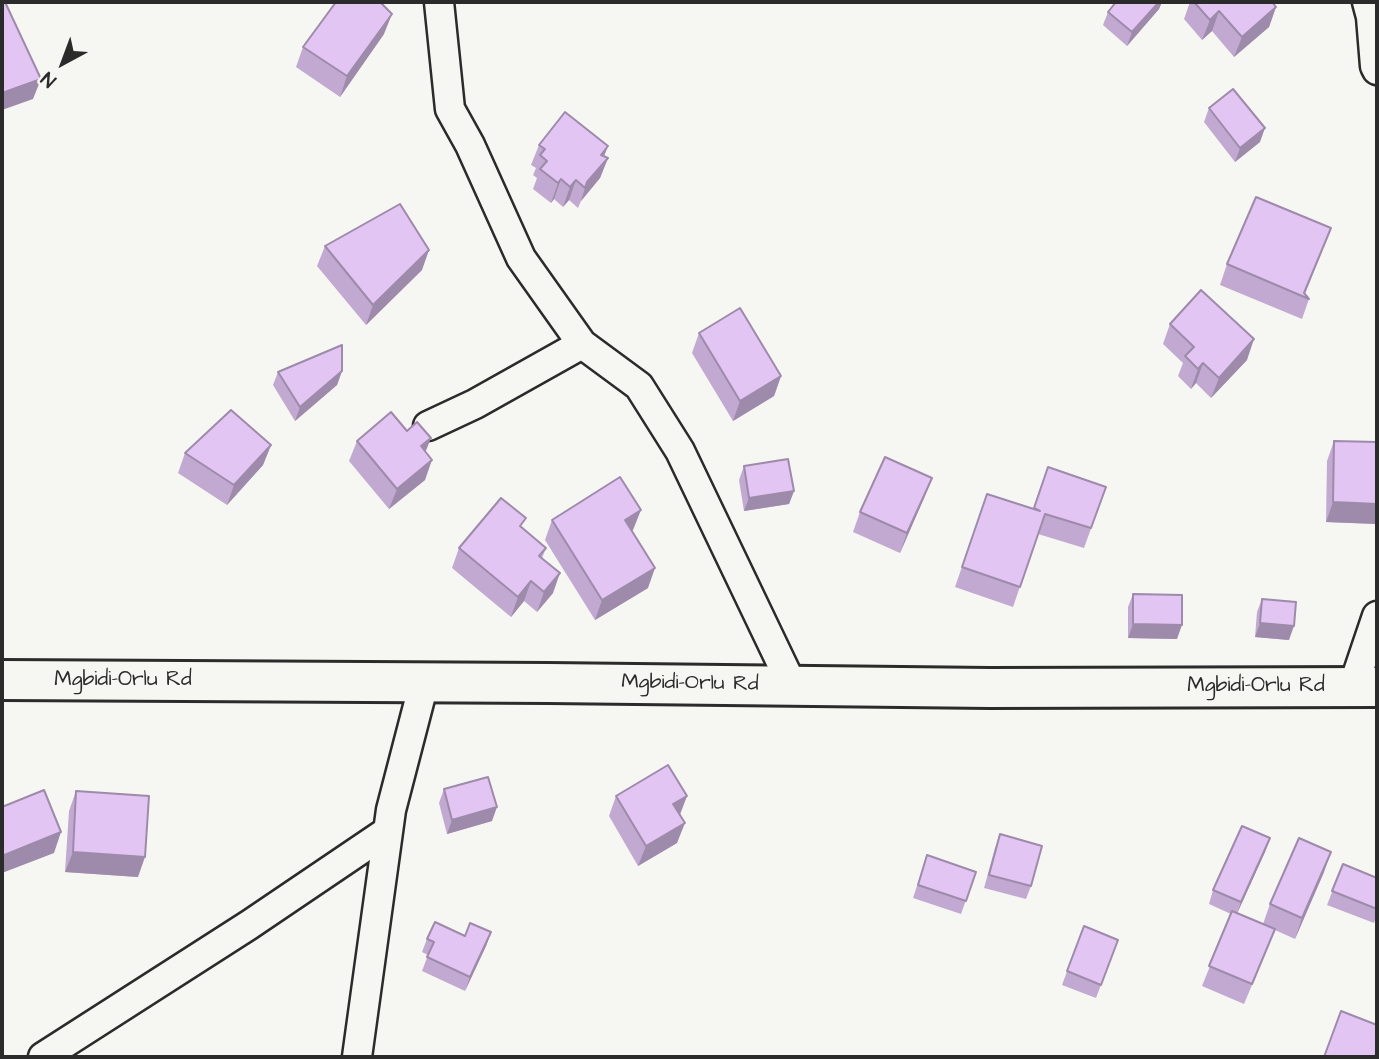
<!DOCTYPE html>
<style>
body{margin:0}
#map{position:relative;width:1379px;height:1059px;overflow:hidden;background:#f6f6f2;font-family:"Architects Daughter",sans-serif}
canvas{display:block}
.frame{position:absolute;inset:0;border:4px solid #2b2b2b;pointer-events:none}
.north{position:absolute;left:28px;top:28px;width:70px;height:70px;-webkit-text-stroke:5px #f6f6f2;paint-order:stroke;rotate:221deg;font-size:19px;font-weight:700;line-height:28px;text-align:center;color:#2b2b2b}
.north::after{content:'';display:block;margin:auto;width:24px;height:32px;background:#2b2b2b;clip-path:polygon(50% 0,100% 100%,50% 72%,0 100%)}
</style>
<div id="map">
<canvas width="1379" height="1059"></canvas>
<div class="frame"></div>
<div class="north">N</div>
</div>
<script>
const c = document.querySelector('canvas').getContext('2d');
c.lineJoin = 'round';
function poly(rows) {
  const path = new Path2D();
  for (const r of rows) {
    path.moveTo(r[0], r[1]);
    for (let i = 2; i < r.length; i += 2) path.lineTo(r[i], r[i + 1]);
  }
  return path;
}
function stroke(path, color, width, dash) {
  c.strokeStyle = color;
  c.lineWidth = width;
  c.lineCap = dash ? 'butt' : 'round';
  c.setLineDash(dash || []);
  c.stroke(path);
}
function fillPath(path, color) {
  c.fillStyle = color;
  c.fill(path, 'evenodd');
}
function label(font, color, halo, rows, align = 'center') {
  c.font = font + ' "Architects Daughter",sans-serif';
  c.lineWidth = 6;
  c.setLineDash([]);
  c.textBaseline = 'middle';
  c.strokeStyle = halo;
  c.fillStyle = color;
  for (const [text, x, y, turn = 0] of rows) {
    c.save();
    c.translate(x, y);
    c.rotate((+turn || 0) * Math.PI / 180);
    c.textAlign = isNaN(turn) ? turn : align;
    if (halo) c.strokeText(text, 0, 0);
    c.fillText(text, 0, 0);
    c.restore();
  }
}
const street = poly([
 [439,2,450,109,470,145,521,258,582,344,639,386,680,451,792,685],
 [1367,2,1371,17,1375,66,1377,70],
 [428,426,475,404,582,344],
 [1353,687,1377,616],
 [43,1057,249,925,388,831],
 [357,1057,391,810,424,683]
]);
const secondary = poly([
 [2,680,548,683,990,688,1377,687]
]);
const wall = poly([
 [1190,2,1272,2,1276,7,1269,27,1234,57,1212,31,1202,40,1184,19],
 [1161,4,1159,9,1127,46,1103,25,1108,12],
 [384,34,340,97,296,67,303,47],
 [1209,108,1260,142,1235,162,1204,122],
 [539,145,608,146,604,156,608,158,600,178,581,201,578,208,569,200,563,207,554,199,551,203,533,189,537,178,533,175,536,168,531,165],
 [1331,228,1305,294,1309,299,1302,319,1220,285,1227,264],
 [325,246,422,270,366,325,317,266],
 [1170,324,1247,360,1211,398,1196,383,1191,389,1178,376,1183,363,1163,344],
 [699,333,781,376,774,396,733,421,692,353],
 [342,371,337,385,295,421,273,385,278,372],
 [357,441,426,452,425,480,389,509,349,461],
 [1334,441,1377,524,1326,522,1327,461],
 [271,445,263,465,227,505,178,473,185,453],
 [744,466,794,491,789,504,744,511,739,480],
 [1048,467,1106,487,1084,548,1038,534,1013,607,955,587,987,494,1033,509],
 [932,478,924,498,900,553,853,532,860,512],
 [552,520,633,530,632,531,648,588,595,620,545,540],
 [522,529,546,548,542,558,553,593,537,612,524,601,511,617,452,568,459,548],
 [1133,594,1177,639,1128,638,1128,607],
 [1262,599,1289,640,1255,637,1257,612],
 [444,789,492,821,447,834,439,803],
 [76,791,138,877,65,872,69,811],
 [616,796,687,796,680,815,677,843,638,866,609,816],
 [1000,834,1031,886,1026,899,984,888,995,848],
 [1270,838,1265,852,1237,913,1263,924,1270,904,1324,872,1295,939,1275,930,1244,1004,1202,986,1231,914,1209,904,1213,890],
 [927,855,976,872,961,914,913,898],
 [1343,864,1377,878,1377,914,1374,923,1327,905],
 [1084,926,1118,940,1096,998,1062,985],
 [491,932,486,946,465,991,422,971,428,955,422,952,427,939]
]);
const shadedWall = poly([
 [1159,2,1162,2,1159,9,1127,46,1132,32],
 [1276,7,1269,27,1234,57,1242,37],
 [1219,11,1212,31,1202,40,1210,20],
 [392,14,384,34,340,97,347,76],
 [41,79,33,99,2,110,2,93],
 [1265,128,1260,142,1235,162,1240,148],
 [608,146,600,166,608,158,600,178,581,201,585,188,601,155],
 [561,179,554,199,551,203,558,183],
 [576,180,569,200,563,207,570,187],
 [429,250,422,270,366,325,373,305],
 [1254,339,1247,360,1211,398,1219,378],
 [1203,363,1196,383,1191,389,1198,369],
 [342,371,337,385,295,421,300,407],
 [781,376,774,396,733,421,740,401],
 [431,438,423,458,421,446],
 [271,445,263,465,227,505,234,485],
 [432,460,425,480,389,509,397,489],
 [932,478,924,498,900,553,907,533],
 [794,491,789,504,744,511,749,498],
 [1333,502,1377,504,1377,524,1326,522],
 [641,510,633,530,617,540,625,520],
 [655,568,648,588,595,620,602,600],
 [560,573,553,593,537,612,544,592],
 [531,581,524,601,511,617,518,597],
 [1260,623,1294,626,1289,640,1255,637],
 [1133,624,1182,625,1177,639,1128,638],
 [687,796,679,816,673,804],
 [497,807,492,821,447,834,452,820],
 [685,823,677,843,638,866,646,846],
 [61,832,54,853,2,873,2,856],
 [1270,838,1265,852,1236,916,1241,902],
 [73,852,145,857,138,877,65,872],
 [1331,852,1324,872,1295,939,1302,918],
 [491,932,486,946,465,991,470,977]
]);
const building = poly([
 [2,2,5,2,41,79,2,93,2,2],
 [336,2,380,2,392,14,347,76,303,47,336,2],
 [1116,2,1159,2,1132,32,1108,12,1116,2],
 [1194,2,1272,2,1276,7,1242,37,1219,11,1210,20,1194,2],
 [1233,89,1265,128,1240,148,1209,108,1233,89],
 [565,112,608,146,601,155,608,158,587,182,585,188,576,180,570,187,561,179,558,183,540,169,547,161,540,155,545,149,539,145,565,112],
 [1256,197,1331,228,1304,293,1309,299,1227,264,1256,197],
 [400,204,429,250,373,305,325,246,400,204],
 [1201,290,1254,339,1219,378,1203,363,1198,369,1185,356,1194,347,1170,324,1201,290],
 [740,308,781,376,740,401,699,333,740,308],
 [342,345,342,371,300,407,278,372,342,345],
 [231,410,271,445,234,485,185,453,231,410],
 [391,412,407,431,417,422,431,438,421,446,432,460,397,489,357,441,391,412],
 [1334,441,1377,442,1377,504,1333,502,1334,441],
 [885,457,932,478,907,533,860,512,885,457],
 [788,459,794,491,749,498,744,466,788,459],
 [1048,467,1106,487,1091,528,1045,514,1020,587,962,567,987,494,1040,511,1034,508,1048,467],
 [620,477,641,510,625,520,655,568,602,600,552,520,620,477],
 [501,498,526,518,520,526,546,548,539,556,560,573,544,592,531,581,518,597,459,548,501,498],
 [1133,594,1182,595,1182,625,1133,624,1133,594],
 [1262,599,1296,602,1294,626,1260,623,1262,599],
 [668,765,687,796,673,804,685,823,646,846,616,796,668,765],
 [488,777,497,807,452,820,444,789,488,777],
 [44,790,61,832,2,856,2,807,44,790],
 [76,791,149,796,145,857,73,852,76,791],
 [1242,826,1270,838,1241,902,1213,890,1242,826],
 [1000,834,1042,846,1031,886,989,875,1000,834],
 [1299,838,1331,852,1302,918,1270,904,1299,838],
 [927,855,976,872,966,901,918,885,927,855],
 [1343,864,1377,878,1377,909,1332,891,1343,864],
 [1232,911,1275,929,1252,984,1209,966,1232,911],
 [435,922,465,936,470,923,491,932,470,977,427,957,434,942,427,939,435,922],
 [1084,926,1118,940,1101,985,1067,971,1084,926],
 [1341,1011,1377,1025,1377,1050,1375,1057,1324,1057,1341,1011]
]);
const streetNames = [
 ["Mgbidi-Orlu Rd",123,681],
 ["Mgbidi-Orlu Rd",690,684,1],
 ["Mgbidi-Orlu Rd",1256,687]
];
stroke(street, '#2b2b2b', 33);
stroke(secondary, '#2b2b2b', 44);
stroke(street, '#f6f6f2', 28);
stroke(secondary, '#f6f6f2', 38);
fillPath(wall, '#c2a9d1');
fillPath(shadedWall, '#9e8aaa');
fillPath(building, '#e2c5f3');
stroke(building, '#9e8aaa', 2);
label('21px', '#2b2b2b', '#f6f6f2', streetNames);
</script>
